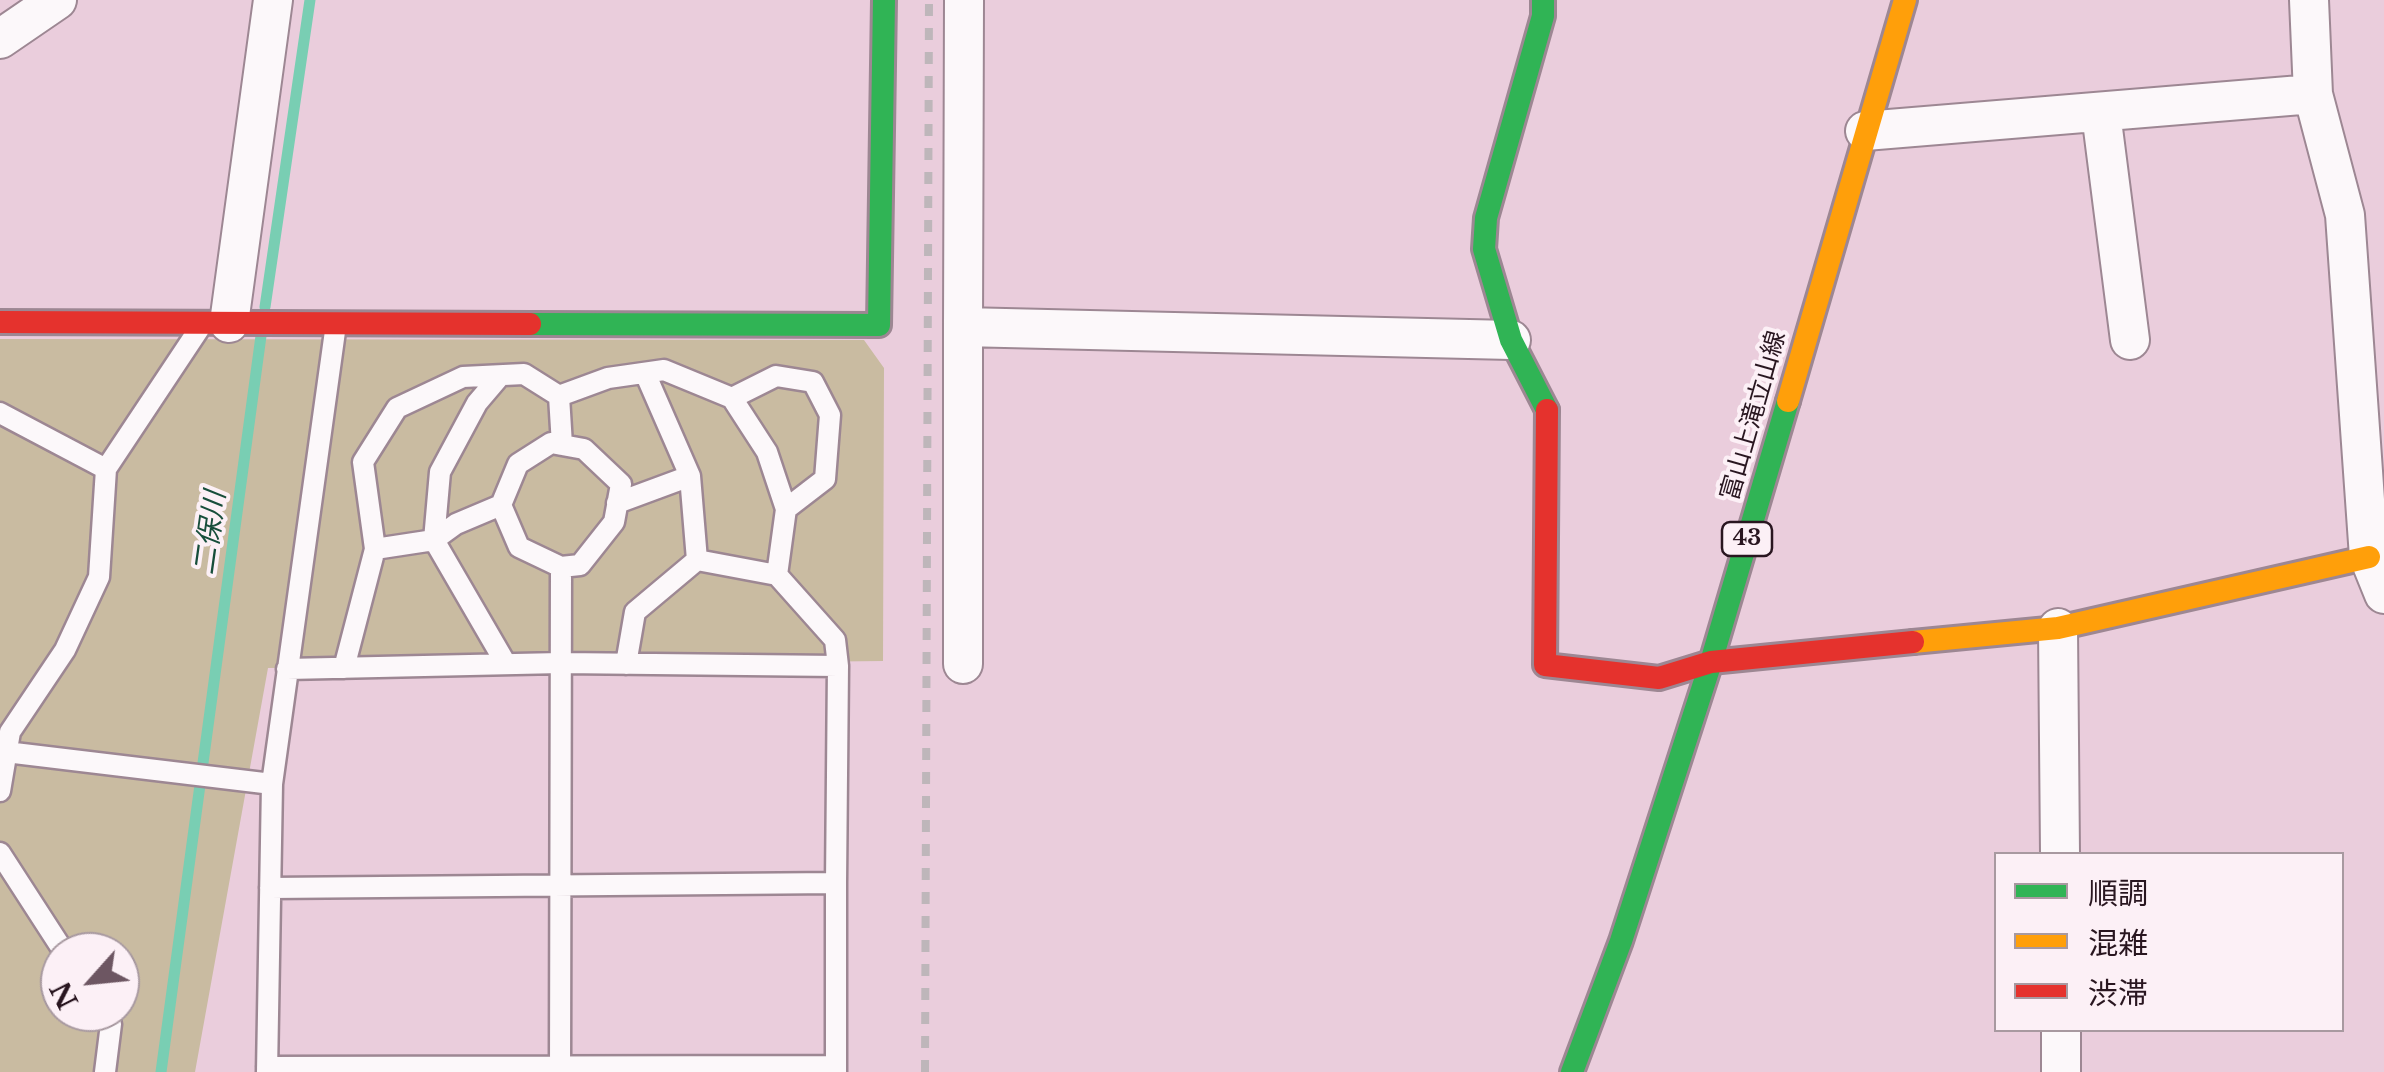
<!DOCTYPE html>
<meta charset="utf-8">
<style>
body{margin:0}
#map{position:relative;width:2384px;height:1072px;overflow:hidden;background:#eacddc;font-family:"Libre Baskerville","Noto Sans JP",serif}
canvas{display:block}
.legend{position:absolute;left:1994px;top:852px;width:350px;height:180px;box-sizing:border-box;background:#fcf0f6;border:2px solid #a899a0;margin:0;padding:12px 18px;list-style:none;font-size:30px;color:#291620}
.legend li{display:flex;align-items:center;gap:20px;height:50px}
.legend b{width:50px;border:2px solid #a899a0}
.north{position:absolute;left:40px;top:932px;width:100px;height:100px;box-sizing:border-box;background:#fcf0f6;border:2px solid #a899a0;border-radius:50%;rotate:243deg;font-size:28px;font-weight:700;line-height:40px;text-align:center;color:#291620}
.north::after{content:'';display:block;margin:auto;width:35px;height:45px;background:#6d5662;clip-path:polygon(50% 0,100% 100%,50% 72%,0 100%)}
</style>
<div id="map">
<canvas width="2384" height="1072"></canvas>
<ul class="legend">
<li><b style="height:12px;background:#30b455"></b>順調</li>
<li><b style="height:12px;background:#ff9f0a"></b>混雑</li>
<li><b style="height:12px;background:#e5322d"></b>渋滞</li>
</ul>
<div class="north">N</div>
</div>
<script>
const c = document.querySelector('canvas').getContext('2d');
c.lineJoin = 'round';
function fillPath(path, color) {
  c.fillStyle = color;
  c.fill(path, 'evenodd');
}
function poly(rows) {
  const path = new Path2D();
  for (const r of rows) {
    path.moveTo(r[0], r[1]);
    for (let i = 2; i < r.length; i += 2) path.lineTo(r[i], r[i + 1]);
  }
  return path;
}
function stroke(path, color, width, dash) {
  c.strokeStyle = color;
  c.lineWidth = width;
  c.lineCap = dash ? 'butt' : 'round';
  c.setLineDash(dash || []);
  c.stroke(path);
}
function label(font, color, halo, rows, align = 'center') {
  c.font = font + ' "Libre Baskerville","Noto Sans JP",serif';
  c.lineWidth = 8;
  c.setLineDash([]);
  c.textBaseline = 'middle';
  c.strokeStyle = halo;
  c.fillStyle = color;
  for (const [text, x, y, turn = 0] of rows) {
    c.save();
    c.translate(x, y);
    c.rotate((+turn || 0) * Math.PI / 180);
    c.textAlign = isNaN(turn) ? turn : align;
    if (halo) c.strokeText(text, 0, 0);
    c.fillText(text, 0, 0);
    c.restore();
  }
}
const green = poly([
 [0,339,864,340,884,368,883,661,268,668,195,1072,0,1072],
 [60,952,120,952,120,1012,60,1012]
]);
const stream = poly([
 [265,307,310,0],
 [161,1072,261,336]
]);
const lane = poly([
 [645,373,690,476],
 [559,396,608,378,664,370,732,398,767,452,786,509,777,575],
 [732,398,776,376,813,382,830,415,825,479,786,509],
 [0,413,106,469,99,577,65,650,10,732,0,791],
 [551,443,584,449,621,484,614,522,580,565,561,567,519,547,501,505,518,464,551,443],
 [106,469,199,329],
 [617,503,690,476,697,560],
 [434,540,440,472,477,403,500,376],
 [434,540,456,524,501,505],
 [375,549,363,462,397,408,463,377,524,374,559,396,562,445],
 [626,664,635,612,697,560,777,575,835,640,838,666],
 [344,668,375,549,434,540,506,664],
 [287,669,561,663,838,666,836,883],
 [6,752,272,784],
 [0,853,64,952],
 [270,888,836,883,836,1066],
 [103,1012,111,1024,105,1072],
 [267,1067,836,1066,836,1072],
 [267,1072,272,784,336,324],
 [560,1072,561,567]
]);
const street = poly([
 [2309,0,2313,94,2345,215,2369,557,2384,594],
 [0,39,57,0],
 [2101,113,2130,340],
 [1865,131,2313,94],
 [229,323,273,0],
 [963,327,964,0],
 [2058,628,2060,854],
 [963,664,963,327,1511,340],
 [2061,1030,2061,1072]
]);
const fast = poly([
 [1543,0,1543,16,1486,218,1484,249,1511,340,1547,410],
 [530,324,879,325,884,0],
 [1572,1072,1621,941,1711,662,1788,401]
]);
const slow = poly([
 [1788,401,1905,0],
 [1913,642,2058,628,2369,557]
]);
const jam = poly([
 [0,322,530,324],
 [1547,410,1545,665,1659,678,1711,662,1913,642]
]);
const rail = poly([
 [925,1072,929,0]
]);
const shields = [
 [1747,539,50]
];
const shieldNames = [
 ["43",1747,539]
];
const streetNames = [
 ["富山上滝立山線",1754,416,-74]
];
const waterNames = [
 ["二保川",211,533,-82]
];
fillPath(green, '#c9bba1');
stroke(stream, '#79ceb3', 11);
stroke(lane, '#9d8793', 25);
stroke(street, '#9d8793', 42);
stroke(fast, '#9d8793', 28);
stroke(slow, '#9d8793', 28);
stroke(jam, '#9d8793', 28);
stroke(lane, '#fcf8fa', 20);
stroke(street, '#fcf8fa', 38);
stroke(fast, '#30b455', 22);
stroke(slow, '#ff9f0a', 22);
stroke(jam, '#e5322d', 22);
stroke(rail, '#beb6ba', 8, [12, 12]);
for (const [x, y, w] of shields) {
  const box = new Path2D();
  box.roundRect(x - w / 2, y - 17, w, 34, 8);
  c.fillStyle = '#fcf0f6';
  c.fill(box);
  stroke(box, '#291620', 2.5);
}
label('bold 22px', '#291620', null, shieldNames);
label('25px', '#291620', '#fcf0f6', streetNames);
label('italic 28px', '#174e3b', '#fcf0f6', waterNames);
</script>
